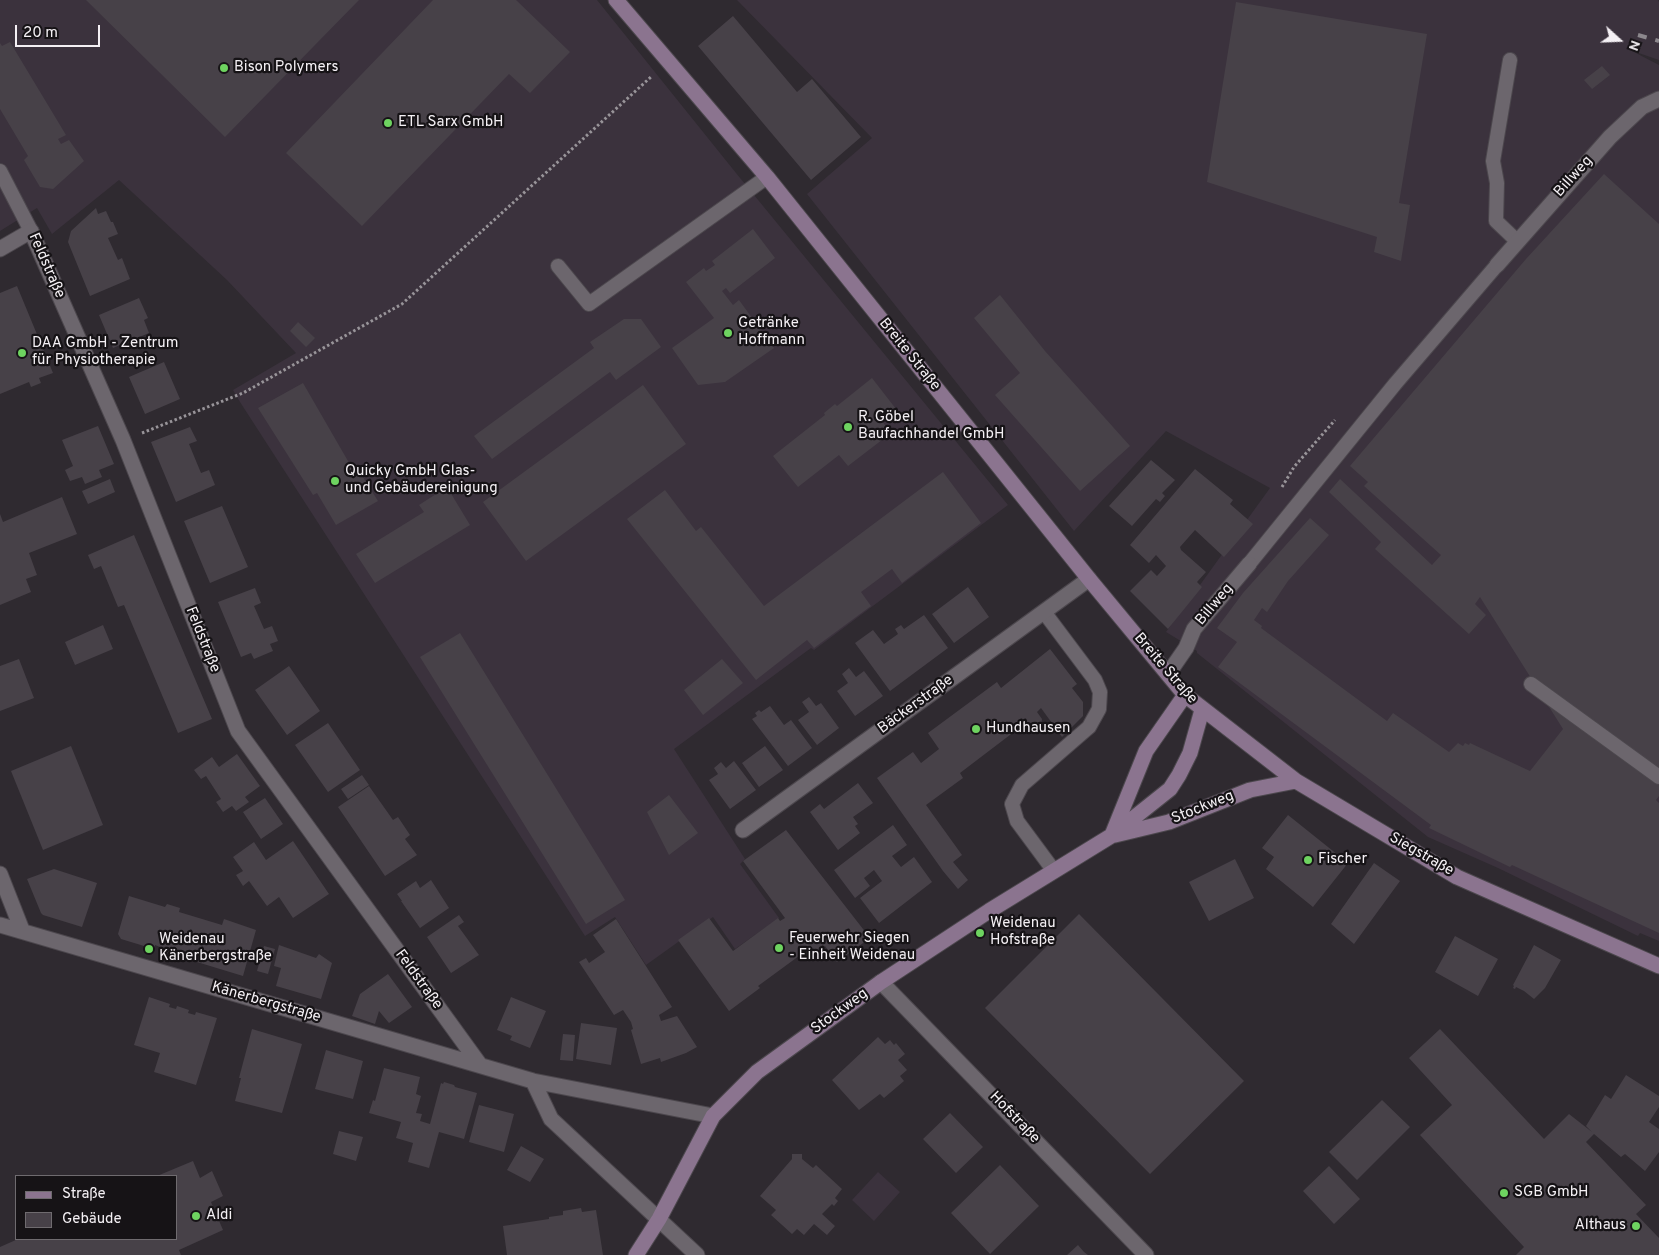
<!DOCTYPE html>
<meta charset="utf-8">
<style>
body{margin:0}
#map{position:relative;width:1659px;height:1255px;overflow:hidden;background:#2f2a30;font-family:Overpass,sans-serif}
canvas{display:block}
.legend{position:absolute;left:15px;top:1175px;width:162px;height:65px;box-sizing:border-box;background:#161316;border:1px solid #6f6b6f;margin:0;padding:6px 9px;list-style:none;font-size:15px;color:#f4f0f4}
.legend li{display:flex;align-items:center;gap:10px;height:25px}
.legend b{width:25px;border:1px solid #6f6b6f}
.north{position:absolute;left:1594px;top:15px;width:50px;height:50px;-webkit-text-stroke:4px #161316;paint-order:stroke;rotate:110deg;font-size:14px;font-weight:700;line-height:20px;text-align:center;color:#f4f0f4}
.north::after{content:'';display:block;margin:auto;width:18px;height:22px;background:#f4f0f4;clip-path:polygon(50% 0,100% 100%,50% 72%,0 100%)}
.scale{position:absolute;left:15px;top:25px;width:85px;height:22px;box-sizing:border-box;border:2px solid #f4f0f4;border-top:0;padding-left:6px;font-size:15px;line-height:18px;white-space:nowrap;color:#f4f0f4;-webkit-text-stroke:4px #161316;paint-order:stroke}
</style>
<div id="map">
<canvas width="1659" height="1255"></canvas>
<ul class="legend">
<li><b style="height:6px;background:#8b748f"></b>Straße</li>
<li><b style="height:14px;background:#474148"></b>Gebäude</li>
</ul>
<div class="north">N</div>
<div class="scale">20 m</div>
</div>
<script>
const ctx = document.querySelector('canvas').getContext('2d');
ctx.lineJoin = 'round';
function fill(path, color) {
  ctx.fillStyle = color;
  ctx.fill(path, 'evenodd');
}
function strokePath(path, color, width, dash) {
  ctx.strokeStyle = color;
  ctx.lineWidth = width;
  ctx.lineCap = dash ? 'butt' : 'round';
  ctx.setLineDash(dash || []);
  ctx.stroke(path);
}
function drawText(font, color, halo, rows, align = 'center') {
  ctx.font = font + ' Overpass,sans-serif';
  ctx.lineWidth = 4.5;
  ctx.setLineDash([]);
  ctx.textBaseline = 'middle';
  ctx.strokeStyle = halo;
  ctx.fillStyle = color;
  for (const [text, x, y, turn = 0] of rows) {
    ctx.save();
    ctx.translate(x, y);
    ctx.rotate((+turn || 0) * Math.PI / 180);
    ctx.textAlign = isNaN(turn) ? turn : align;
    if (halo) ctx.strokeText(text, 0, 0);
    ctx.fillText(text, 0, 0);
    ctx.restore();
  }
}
fill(new Path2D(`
 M0,0H597L736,173L1008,505L814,650L811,648L674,749L745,859L740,864L779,918L735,949L713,917L646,965L615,917L585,936L240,402L233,390L296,353L227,280L119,180L52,234L37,208L0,231Z
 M737,0H1658L1659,2V60L1630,50L1659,65V941L1640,933L1638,936L1498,868L1428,837L1197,653V651L1166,632L1270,488L1166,431L1074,531L807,194L872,138Z
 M878,1172L900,1192L874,1221L852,1200Z`), '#3b323d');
fill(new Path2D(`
 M86,0H359L225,137Z
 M433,0H516L570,52L530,93L509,74L362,226L286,153Z
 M1236,2L1427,34L1399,203L1410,205L1401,261L1374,252L1377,237L1207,182Z
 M733,16L797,92L812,79L861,137L811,180L698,46Z
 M10,42L66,135L58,139L61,144L69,140L84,161L53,189L40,187L24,160L28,156L0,109V43L2,46Z
 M1602,66L1610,75L1592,89L1584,80Z
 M1604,174L1659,224V796L1656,800L1659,803V933L1512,865L1510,867L1429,828L1431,825L1218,667L1237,642L1217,628L1243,593L1310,518L1329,535L1288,581L1267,612L1262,608L1254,620L1262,626L1261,628L1387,721L1393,713L1449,752L1458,743L1463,746L1465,743L1469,745L1470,743L1530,771L1563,729L1480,597L1475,604L1486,615L1469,634L1375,549L1381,542L1329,492L1340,479L1432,565L1441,555L1364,486L1368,482L1350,466L1526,259Z
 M96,208L98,214L106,211L111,222H113L118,234L108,238L118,260L122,258L130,279L90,296L68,242L71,231Z
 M753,229L775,258L730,293L726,288L722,291L733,305L739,300L774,348L725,382L698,385L672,348L714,318L686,282L704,268L706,271L715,265L712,261Z
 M17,286L53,373L39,378L41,383L31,387L29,382L0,394V293Z
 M1000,295L1045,351L1130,446L1080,491L995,395L1020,373L974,318Z
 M139,298L148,318L144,320L149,333L113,348L99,315Z
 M624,319H641L661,347L616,380L610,372L492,459L474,436L594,348L590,342Z
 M298,322L315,338L306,347L290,331Z
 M164,362L180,399L145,414L129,377Z
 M872,378L896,409L882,421L891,433L848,466L839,455L798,487L773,456L825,415L824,413L835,404L837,406Z
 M303,383L352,468L356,466L378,501L336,525L317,493L313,495L258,408Z
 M643,385L686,444L526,561L483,502Z
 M98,426L114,464L99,470L102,477L85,484L82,477L70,481L65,470L73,466L62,440Z
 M190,427L197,441L189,444L201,473L209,470L215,485L176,502L151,442Z
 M1151,460L1175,480L1162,493L1165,496L1160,502L1156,499L1132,526L1109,506Z
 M1195,469L1233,500L1230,504L1253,524L1224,557L1195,530L1180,547L1181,550L1206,572L1197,582L1202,587L1168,629L1130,591L1151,570L1157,576L1166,566L1156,555L1149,563L1130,545Z
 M943,472L981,523L902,583L892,569L861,592L871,606L814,648L807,640L756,680L627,519L665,490L696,531L701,527L764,606Z
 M110,479L115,492L88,504L82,491Z
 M447,487L470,525L375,583L356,554L424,512L419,505Z
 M62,497L77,534L29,553L37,575L26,579L31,592L0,605V514L3,522Z
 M222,506L248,567L210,583L184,521Z
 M134,535L212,719L178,733L124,605L118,607L101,566L94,569L88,555Z
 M968,587L989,617L954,643L932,614Z
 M255,588L261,603L254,606L264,629L272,626L278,641L270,644L273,651L254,659L251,653L241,657L218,602Z
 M924,615L948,648L890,691L855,643L873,630L884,644L898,634L895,629L901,625L904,629Z
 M103,625L113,649L75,665L65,642Z
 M460,633L625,900L586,924L420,657Z
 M1050,649L1077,684L1072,688L1083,702V716L1062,737L1041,708L1037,712L1042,719L1041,725L1027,722L960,773L963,778L926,805L962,855L953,862L968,880L958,889L943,871L877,778L913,752L921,763L939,749L928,733L997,682L1001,688Z
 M19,659L34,698L0,711V666Z
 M722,659L743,683L703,715L684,690Z
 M289,666L320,711L287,735L255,690Z
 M849,668L856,677L864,671L883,696L855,716L837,691L848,683L842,674Z
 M809,697L816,706L821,703L839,728L817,745L798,720L809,712L802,702Z
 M770,706L784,725L791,720L812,748L788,766L752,719L757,716L755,713L759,710L761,712Z
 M328,723L360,770L328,792L295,745Z
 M71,746L103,825L43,850L11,771Z
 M765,746L783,770L759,787L742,763Z
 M237,754L260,786L245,797L249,802L236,811L232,806L223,812L216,802L221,799L206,776L201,779L194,770L212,757L219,767Z
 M734,761L756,790L730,809L709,780L718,774L714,768L721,762L726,768Z
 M362,775L369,785L348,799L341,789Z
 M858,783L873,803L853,817L858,824L855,826L860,833L838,850L810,812L820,804L824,809Z
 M369,786L393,820L398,817L410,835L405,839L417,855L385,876L338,807Z
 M669,795L698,833L669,855L647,812Z
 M265,798L283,824L261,839L243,812Z
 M1288,815L1348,863L1313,907L1266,869L1274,857L1262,848Z
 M893,825L907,845L892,856L901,867L914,857L932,882L879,923L860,898L882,881L874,870L864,878L870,886L855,898L834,870Z
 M786,830L870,938L837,962L825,946L807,958L803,953L758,986L760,988L729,1011L678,940L709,918L733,951L778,918L780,921L785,918L743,861Z
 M293,841L329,894L293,918L279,897L267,906L249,881L243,886L236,875L243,871L233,857L254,842L266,860Z
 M1235,859L1254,898L1209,921L1189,882Z
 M1374,863L1400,881L1354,944L1331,924Z
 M54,869L97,883L82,927L43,915L41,913L27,879Z
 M431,880L449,908L420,928L401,901H402L397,894L416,881L420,888Z
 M129,896L165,907L167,904L180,908L179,912L222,925L224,919L256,930L243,976L164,952L165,949L155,945L154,949L121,939L118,934Z
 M1079,914L1244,1081L1150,1174L985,1008Z
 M459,915L464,922L458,926L479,955L451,973L427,937Z
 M616,919L672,1007L659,1015L661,1021L677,1016L697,1047L686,1053L661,1062L660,1058L641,1064L631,1030L633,1029L631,1022L623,1010L614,1015L579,962L586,958L589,963L605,952L593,935Z
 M1455,936L1498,959L1478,996L1435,972Z
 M279,945L316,958L319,954L332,963L321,999L276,986L281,968L274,966Z
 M1534,945L1561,960L1545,988L1534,999L1524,991L1516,987L1515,989L1513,988L1514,986L1513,985Z
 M264,946L275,949L268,974L257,971Z
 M388,974L412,1007L389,1023L379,1011L375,1024L352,1016L360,994Z
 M149,997L170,1004L169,1007L176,1009L177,1006L189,1010L188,1013L195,1015L196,1012L217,1018L196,1085L154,1072L160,1053L134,1045Z
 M511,997L546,1011L530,1048L510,1040L512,1036L497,1030Z
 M581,1023L617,1028L611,1065L576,1059Z
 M252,1029L302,1044L282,1113L235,1101L241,1078H239Z
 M1440,1029L1544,1139L1569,1114L1592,1132L1586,1126L1605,1095L1611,1099L1626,1075L1659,1096V1107L1649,1122L1659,1129V1152L1645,1171L1625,1154L1621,1157L1594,1134L1586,1142L1646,1205L1636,1214L1659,1238V1255H1516L1524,1247L1420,1135L1452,1105L1409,1058Z
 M563,1034L575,1035L573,1061L560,1060Z
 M878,1037L885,1044L890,1040L894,1045L896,1043L905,1054L898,1060L907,1070L900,1076L904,1081L884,1098L880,1094L859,1110L832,1080Z
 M326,1050L363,1061L353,1099L315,1089Z
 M384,1068L420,1077L416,1094L421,1096L416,1113L422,1114L420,1121L430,1124L441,1083L443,1084L444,1082L454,1085L455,1087L477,1093L464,1139L439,1132L429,1168L408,1162L413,1143L396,1138L401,1122L369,1113L373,1100L375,1101Z
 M1382,1100L1410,1127L1357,1180L1329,1152Z
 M479,1105L514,1114L504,1152L469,1142Z
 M950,1113L983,1147L956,1173L923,1139Z
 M339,1131L363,1137L356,1161L333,1154Z
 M521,1146L544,1159L530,1182L507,1170Z
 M792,1154H802V1159L813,1168L816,1165L842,1189L835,1198L838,1201L834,1206L832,1204L822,1214L835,1226L827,1235L814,1224L804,1235L797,1229L792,1234L771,1215L776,1210L760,1196L792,1159Z
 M193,1161L200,1178L212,1171L223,1196L211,1202L223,1230L179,1250L181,1255H0V1247L18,1239H176V1176H157Z
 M1000,1165L1039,1206L990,1254L951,1213Z
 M1329,1166L1360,1199L1334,1224L1303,1191Z
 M581,1208L582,1212L596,1210L603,1255H507L503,1226L549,1219V1217L563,1215V1211Z
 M1078,1245L1084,1252L1088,1255H1067Z`), '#474148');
const lane = new Path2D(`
 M1510,60L1493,161L1497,183L1496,221L1517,241
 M0,171L31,231
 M558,266L589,304L767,177
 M1249,564L1395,384L1497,265
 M1044,612L1095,680L1100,692L1099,709L1089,727L1022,785L1012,804L1017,821L1054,871
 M1531,684L1659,777`);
const street = new Path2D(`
 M0,249L31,231L123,440L238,731L480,1065
 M1497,265L1610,137L1642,107L1659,99
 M1168,674L1186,648L1194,629L1249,564
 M743,830L1089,579
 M0,874L22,930
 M0,925L533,1081L713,1116
 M881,982L1146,1255
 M533,1081L551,1119L697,1255`);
const secondary = new Path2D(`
 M616,0L767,177L1089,579L1185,695L1296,781L1457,877L1659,966
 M1112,835L1146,751L1185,695
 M1115,835L1169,822L1250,790L1296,781
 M636,1255L659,1219L713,1116L757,1072L881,982L989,911L1111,836L1170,789L1179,775L1190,753L1202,710`);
strokePath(lane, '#4c474d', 16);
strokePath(street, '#4c474d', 17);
strokePath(secondary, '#4c474d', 17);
strokePath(new Path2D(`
 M142,433L243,393L402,304L652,76
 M1282,487L1294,467L1335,420`), '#989499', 3, [2.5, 2.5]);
strokePath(lane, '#6c666d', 14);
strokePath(street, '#6c666d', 15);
strokePath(secondary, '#8b748f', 15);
strokePath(new Path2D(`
 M1638,35L1659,41`), '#8c888d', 4, [9, 9]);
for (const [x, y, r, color] of [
 [224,68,5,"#6ed360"],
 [388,123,5,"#6ed360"],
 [728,333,5,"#6ed360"],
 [22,353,5,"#6ed360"],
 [848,427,5,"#6ed360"],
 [335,481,5,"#6ed360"],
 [976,729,5,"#6ed360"],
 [1308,860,5,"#6ed360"],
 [980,933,5,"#6ed360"],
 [779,948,5,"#6ed360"],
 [149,949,5,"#6ed360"],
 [1504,1193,5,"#6ed360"],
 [196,1216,5,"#6ed360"],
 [1636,1226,5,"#6ed360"]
]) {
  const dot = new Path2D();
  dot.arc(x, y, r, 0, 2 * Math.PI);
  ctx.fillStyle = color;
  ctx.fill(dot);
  strokePath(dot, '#161316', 2);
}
drawText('15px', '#f4f0f4', '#161316', [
 ["Bison Polymers",234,68],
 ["ETL Sarx GmbH",398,123],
 ["Getränke",738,324],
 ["Hoffmann",738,341],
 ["DAA GmbH - Zentrum",32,344],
 ["für Physiotherapie",32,361],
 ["R. Göbel",858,418],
 ["Baufachhandel GmbH",858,435],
 ["Quicky GmbH Glas-",345,472],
 ["und Gebäudereinigung",345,489],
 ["Hundhausen",986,729],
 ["Fischer",1318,860],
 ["Weidenau",990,924],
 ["Hofstraße",990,941],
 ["Feuerwehr Siegen",789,939],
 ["- Einheit Weidenau",789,956],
 ["Weidenau",159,940],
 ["Känerbergstraße",159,957],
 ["SGB GmbH",1514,1193],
 ["Aldi",206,1216],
 ["Althaus",1626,1226,"right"]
], 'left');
drawText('15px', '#f4f0f4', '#161316', [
 ["Billweg",1574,177,-48],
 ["Feldstraße",46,266,66],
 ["Breite Straße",909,355,51],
 ["Billweg",1215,605,-50],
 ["Feldstraße",202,640,68],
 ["Breite Straße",1165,669,49],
 ["Bäckerstraße",916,705,-36],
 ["Stockweg",1203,808,-22],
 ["Siegstraße",1421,855,30],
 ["Feldstraße",418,980,54],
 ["Känerbergstraße",266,1003,16],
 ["Stockweg",840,1012,-36],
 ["Hofstraße",1014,1118,46]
]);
</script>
